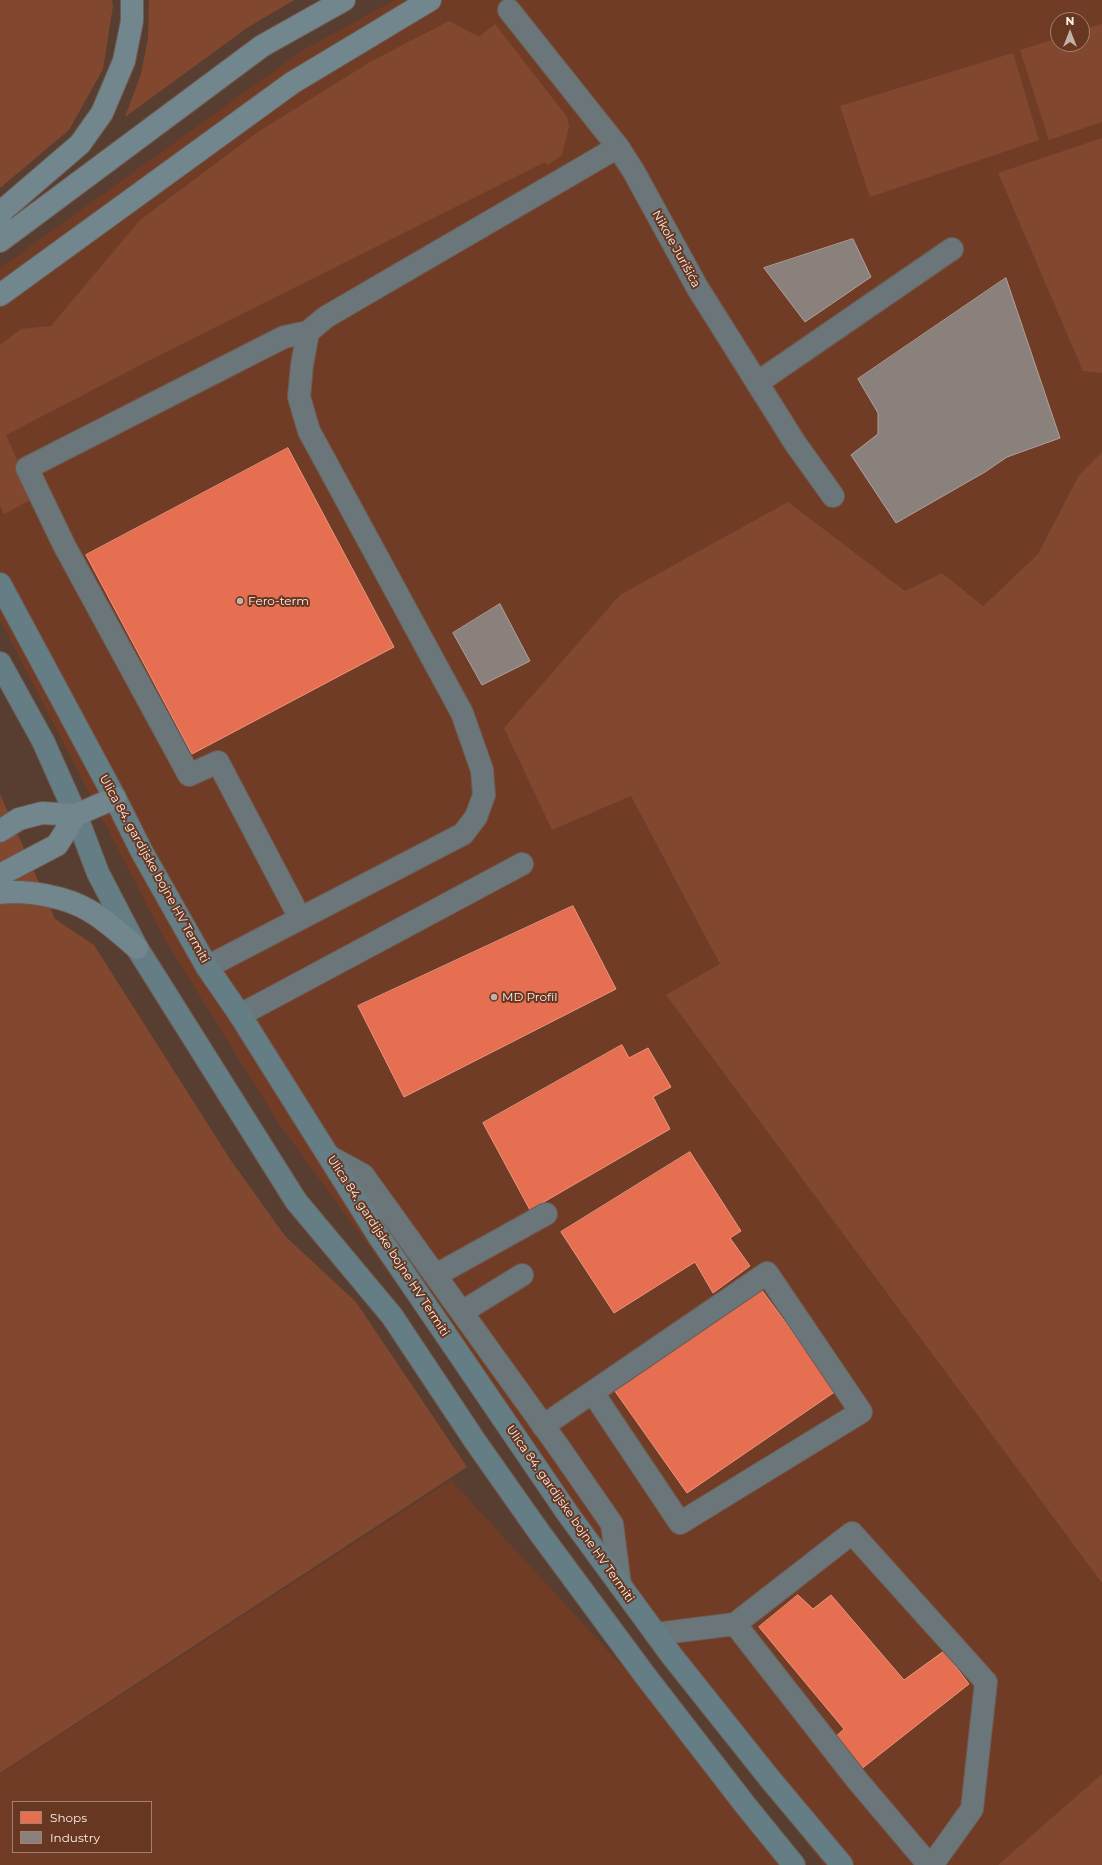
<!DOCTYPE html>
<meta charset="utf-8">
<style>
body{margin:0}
#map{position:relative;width:1102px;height:1865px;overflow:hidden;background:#583d31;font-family:Montserrat,sans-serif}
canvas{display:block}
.legend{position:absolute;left:12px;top:1801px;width:140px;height:52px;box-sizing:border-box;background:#683721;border:1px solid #a38071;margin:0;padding:5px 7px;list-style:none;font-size:12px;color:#fbeee9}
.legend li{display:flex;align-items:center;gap:8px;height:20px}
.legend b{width:20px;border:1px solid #a38071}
.north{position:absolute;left:1050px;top:12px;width:40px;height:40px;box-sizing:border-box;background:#683721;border:1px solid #a38071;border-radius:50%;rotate:0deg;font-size:11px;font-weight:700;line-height:16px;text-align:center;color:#fbeee9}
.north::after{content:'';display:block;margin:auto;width:14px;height:18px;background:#c2b0a9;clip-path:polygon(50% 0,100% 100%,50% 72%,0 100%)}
</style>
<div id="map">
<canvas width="1102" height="1865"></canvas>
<ul class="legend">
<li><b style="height:11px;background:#e76f51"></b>Shops</li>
<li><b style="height:11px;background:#8a817c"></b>Industry</li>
</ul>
<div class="north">N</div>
</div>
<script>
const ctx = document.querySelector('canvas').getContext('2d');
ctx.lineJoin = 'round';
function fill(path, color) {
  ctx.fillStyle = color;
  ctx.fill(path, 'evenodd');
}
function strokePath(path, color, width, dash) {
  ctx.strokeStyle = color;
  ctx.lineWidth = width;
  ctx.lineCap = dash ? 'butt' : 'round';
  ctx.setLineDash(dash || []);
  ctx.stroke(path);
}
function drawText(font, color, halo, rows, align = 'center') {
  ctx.font = font + ' Montserrat,sans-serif';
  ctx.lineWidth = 4;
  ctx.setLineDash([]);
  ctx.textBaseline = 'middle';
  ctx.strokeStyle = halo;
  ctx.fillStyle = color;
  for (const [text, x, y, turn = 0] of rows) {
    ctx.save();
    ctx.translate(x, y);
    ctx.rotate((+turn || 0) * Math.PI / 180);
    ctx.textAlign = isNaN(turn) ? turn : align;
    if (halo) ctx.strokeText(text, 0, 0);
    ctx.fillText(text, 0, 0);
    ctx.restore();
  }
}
fill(new Path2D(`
 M395,0H1102V138L998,174L1083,370L1102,373V452L1079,475L1038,554L982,606L942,573L905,591L788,502L552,830L631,796L721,964L666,995L1102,1583V1774L998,1865H823L279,1124L164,938L0,620V268L303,50ZM1058,20H1082V44H1058Z
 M451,1480L805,1865H0V1774ZM13,1802H151V1852H13Z`), '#713c25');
fill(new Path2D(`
 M0,0H112L113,6L103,69L69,130L0,188Z
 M149,0H294L247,28L125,117L141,74L148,38Z
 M449,21L479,37L495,24L567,117L569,127L562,155L548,165L545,162L154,358L6,435L34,498L4,514L0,505V345L21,329L51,326L140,220L258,132L370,62Z
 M1102,24V122L1049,140L1020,50L1058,38V44H1082V30Z
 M1013,53L1039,140L870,197L840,106Z
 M1102,138V373L1083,371L998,173Z
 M1102,452V1583L666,995L720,964L631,796L552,830L504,728L620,595L788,502L905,591L942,573L983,606L1038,554L1079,475Z
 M0,794L55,919L94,945L230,1159L285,1236L356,1302L467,1467L0,1773Z
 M1102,1774V1865H998Z`), '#82482f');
const shops = new Path2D(`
 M288,448L394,647L192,754L86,555Z
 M573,906L616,989L404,1097L358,1006Z
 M622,1045L629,1058L648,1048L671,1087L653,1097L670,1129L530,1210L483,1123Z
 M690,1152L741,1231L730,1238L750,1266L713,1293L695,1262L614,1313L561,1232Z
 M758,1285L836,1391L687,1493L612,1387Z
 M798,1595L813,1609L831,1595L904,1680L944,1651L969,1684L860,1770L831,1741L844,1729L759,1627Z`);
fill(shops, '#e76f51');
strokePath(shops, '#ed957f', 1);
const industry = new Path2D(`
 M853,239L871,277L805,322L764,268Z
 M1006,278L1060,438L1007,457L985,472L896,523L851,455L878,434V413L858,379Z
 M500,604L530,661L482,685L453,633Z`);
fill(industry, '#8a817c');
strokePath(industry, '#aca29d', 1);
const minor = new Path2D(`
 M509,10L618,147L634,172L697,287L795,443L833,496
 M757,383L952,249
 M300,918L218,762L189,775L64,545L27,468L284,337L308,332
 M207,967L463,834L476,817L484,795L482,770L462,713L309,431L299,397L302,365L308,332L326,317L618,147
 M240,1015L522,864
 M330,1157L363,1175L558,1446L612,1524L620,1585
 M436,1275L546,1214
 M462,1312L522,1275
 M543,1426L767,1273L861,1412L680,1523L593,1393
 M735,1624L852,1533L986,1682L972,1809L932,1865
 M656,1634L735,1624L857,1780L929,1865`);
const major = new Path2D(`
 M0,584L115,798L142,852L207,967L240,1015L378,1235L568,1514L672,1656L770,1779L842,1865
 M0,663L43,741L76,815L98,873L137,948L296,1201L392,1316L475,1441L539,1532L644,1674L746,1806L794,1865`);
const highway = new Path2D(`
 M0,216L1,212L80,144L102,113L124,61L132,21V0
 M0,241L262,46L344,0
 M0,295L292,83L430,0
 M0,831L19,819L42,813L76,815L115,798
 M0,875L57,845L76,815
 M0,893C26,889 67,897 90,911C107,921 122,935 137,948`);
strokePath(minor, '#6f5b52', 24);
strokePath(major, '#6f5b52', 24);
strokePath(highway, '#6f5b52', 24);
strokePath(minor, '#6a767a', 22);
strokePath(major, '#657d84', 22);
strokePath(highway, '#71868d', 22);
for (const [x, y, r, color] of [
 [240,601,4,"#c2b0a9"],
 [494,997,4,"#c2b0a9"]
]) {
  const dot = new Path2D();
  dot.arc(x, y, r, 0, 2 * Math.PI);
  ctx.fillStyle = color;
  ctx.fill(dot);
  strokePath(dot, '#683721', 1.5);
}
drawText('12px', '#fbeee9', '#683721', [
 ["Nikole Jurišića",676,249,61],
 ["Ulica 84. gardijske bojne HV Termiti",154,869,61],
 ["Ulica 84. gardijske bojne HV Termiti",388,1246,57],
 ["Ulica 84. gardijske bojne HV Termiti",570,1514,55]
]);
drawText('12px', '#fbeee9', '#683721', [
 ["Fero-term",248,601],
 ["MD Profil",502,997]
], 'left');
</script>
